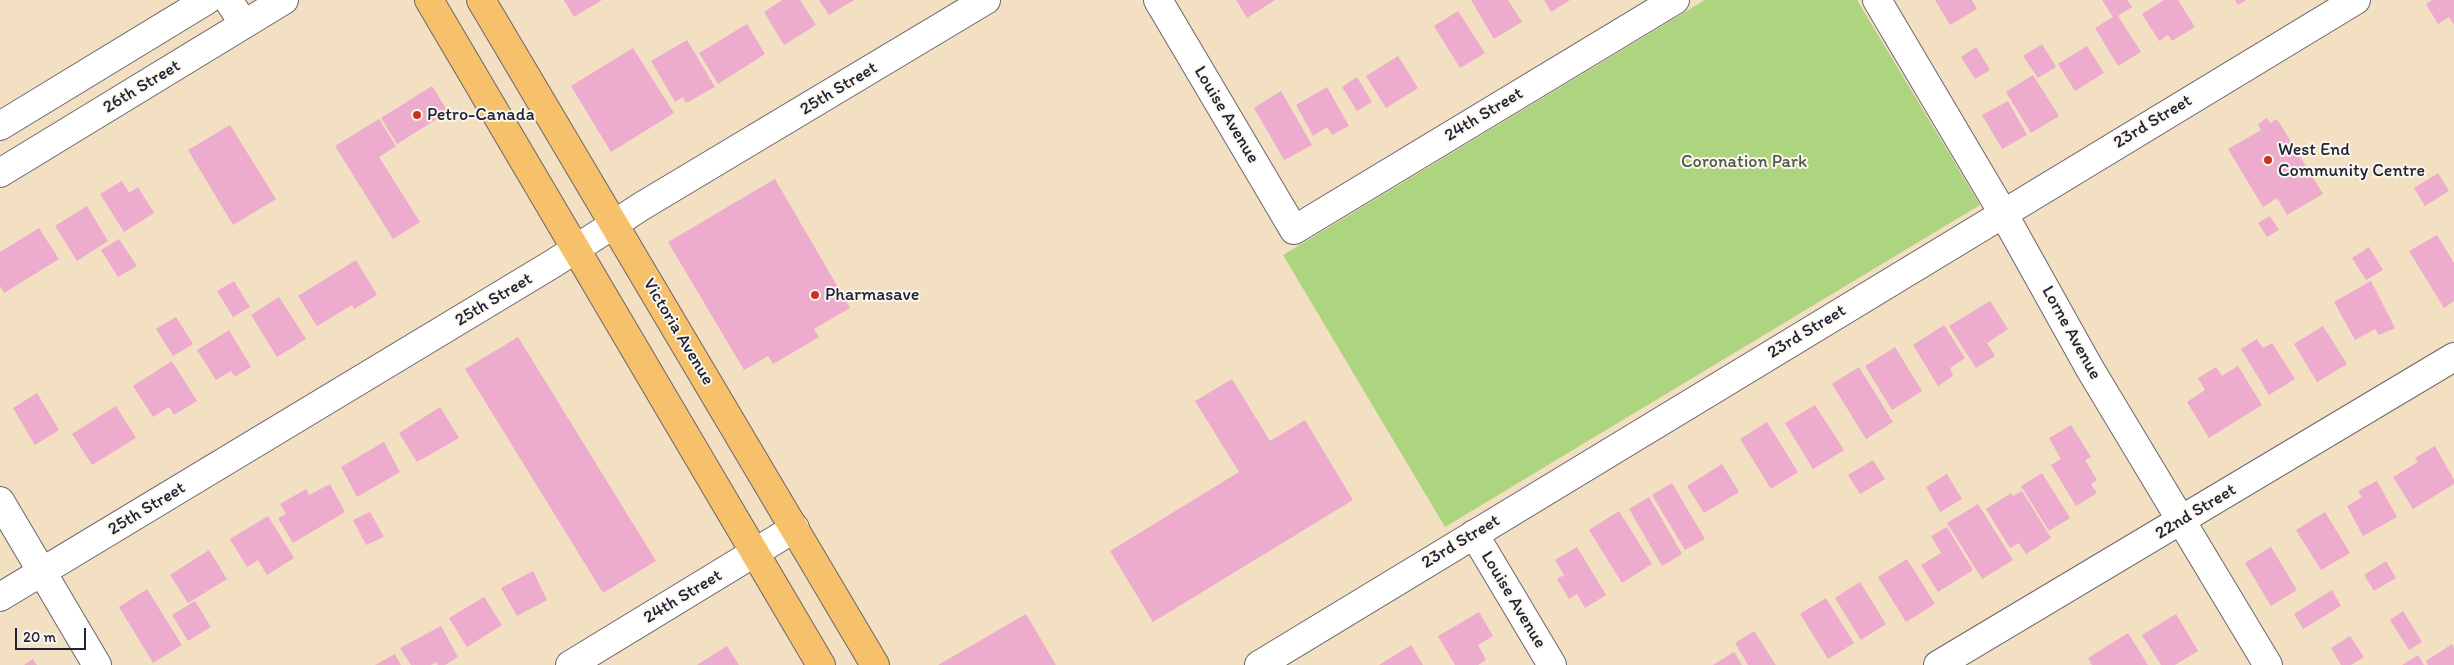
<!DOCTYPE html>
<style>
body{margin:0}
#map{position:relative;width:2454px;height:665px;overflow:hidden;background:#f3dfc2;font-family:Itim,sans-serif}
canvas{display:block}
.scale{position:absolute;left:15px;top:628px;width:71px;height:22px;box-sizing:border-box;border:2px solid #22223b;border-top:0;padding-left:6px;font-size:15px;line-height:18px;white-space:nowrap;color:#22223b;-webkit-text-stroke:4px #fbf7ec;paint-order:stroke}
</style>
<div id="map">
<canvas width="2454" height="665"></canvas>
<div class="scale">20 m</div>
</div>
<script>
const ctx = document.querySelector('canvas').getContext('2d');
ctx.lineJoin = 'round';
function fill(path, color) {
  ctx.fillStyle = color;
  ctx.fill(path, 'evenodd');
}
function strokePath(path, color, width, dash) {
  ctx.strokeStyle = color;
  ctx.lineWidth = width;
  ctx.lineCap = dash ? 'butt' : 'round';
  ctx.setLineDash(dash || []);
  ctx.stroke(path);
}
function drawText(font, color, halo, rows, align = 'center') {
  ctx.font = font + ' Itim,sans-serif';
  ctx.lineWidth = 4;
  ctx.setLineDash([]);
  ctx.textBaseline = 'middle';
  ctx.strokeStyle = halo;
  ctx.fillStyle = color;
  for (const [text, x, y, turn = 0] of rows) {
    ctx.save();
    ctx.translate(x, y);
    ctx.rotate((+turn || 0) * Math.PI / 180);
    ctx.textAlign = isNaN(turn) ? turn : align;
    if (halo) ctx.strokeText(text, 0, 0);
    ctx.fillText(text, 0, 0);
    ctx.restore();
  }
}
fill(new Path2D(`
 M1705,0H1857L1980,205L1445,527L1283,255Z`), '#add57f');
fill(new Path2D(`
 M564,0H602L574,17Z
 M782,0H800L816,25L784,45L764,12Z
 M819,0H854L829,15Z
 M1236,0H1275L1247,18Z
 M1471,0H1508L1522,22L1494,39Z
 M1544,0H1570L1551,12Z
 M1935,0H1972L1977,9L1950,25Z
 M2102,0H2127L2132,7L2118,16L2141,52L2118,66L2095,28L2113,17Z
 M2164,0H2178L2195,27L2172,41L2168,35L2159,41L2142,14Z
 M2235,0H2246L2238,5Z
 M2432,0H2454V25L2449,17L2438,24L2426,4Z
 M1458,11L1485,53L1460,68L1434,26Z
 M747,24L765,54L718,84L699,53Z
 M687,40L715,87L686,103L683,97L675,102L651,61Z
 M2042,44L2056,67L2038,78L2023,56Z
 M2087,46L2104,73L2075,91L2058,64Z
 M1976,47L1990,70L1975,79L1961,57Z
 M633,48L674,113L611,152L571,86Z
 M1398,56L1418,88L1386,108L1366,76Z
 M2033,75L2059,116L2031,133L2006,92Z
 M1357,77L1372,102L1357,111L1342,87Z
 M432,86L448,112L397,144L381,118Z
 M1327,87L1349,126L1332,135L1327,127L1313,136L1296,105Z
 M1281,91L1312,145L1284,160L1254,108Z
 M2008,101L2027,135L2002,149L1982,115Z
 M2267,118L2270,123L2277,119L2323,194L2287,215L2277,198L2263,207L2228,149L2261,130L2258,124Z
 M379,119L396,146L379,157L420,222L393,239L335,146Z
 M230,125L276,199L233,225L188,150Z
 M2438,173L2449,191L2425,206L2414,188Z
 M775,179L850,308L814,329L819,337L773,364L768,356L744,370L668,242Z
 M122,181L129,193L138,187L154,213L124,232L100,194Z
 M87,206L108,241L77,261L55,226Z
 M2270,216L2279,230L2267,237L2258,223Z
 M39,228L59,259L4,293L0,286V252Z
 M2437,235L2454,263V301L2444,308L2409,251Z
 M119,239L137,266L118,277L101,250Z
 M2369,247L2383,270L2366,280L2352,258Z
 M356,260L377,295L354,309L352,305L317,326L298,296Z
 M234,281L250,307L233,317L217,291Z
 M2371,281L2395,328L2379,335L2375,329L2355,340L2334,302Z
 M279,297L306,339L277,357L251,315Z
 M1990,301L2008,329L1987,343L1995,356L1976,368L1949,326Z
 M176,317L193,344L173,356L156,329Z
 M1944,325L1965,358L1950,368L1953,376L1938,386L1913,345Z
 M2323,326L2347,364L2317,382L2294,344Z
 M229,330L251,367L235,377L231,371L216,380L197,350Z
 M518,337L656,561L603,593L465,369Z
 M2257,339L2263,348L2272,343L2295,379L2269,395L2241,349Z
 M1895,347L1922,391L1892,410L1865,366Z
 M172,361L197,401L174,415L169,407L153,417L133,386Z
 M2238,366L2262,405L2209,438L2187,402L2205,390L2198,378L2216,367L2222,376Z
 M1859,367L1893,422L1866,439L1832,384Z
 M1232,379L1270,441L1305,420L1353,500L1153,622L1110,551L1239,472L1195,401Z
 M37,393L59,430L35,445L13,408Z
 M1815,405L1844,450L1813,469L1785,423Z
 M116,406L136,438L92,465L72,434Z
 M440,407L459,438L417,462L399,433Z
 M1767,422L1798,472L1771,489L1740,439Z
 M2071,425L2091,457L2085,460L2097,480L2091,484L2097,493L2076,506L2051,465L2061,459L2049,438Z
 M384,442L400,472L357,497L341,467Z
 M2435,446L2454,480V484L2413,509L2393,477L2418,462L2415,458Z
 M1873,460L1885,479L1860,494L1848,475Z
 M1722,464L1739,492L1704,513L1687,486Z
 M2042,473L2070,518L2049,531L2021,486Z
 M1947,474L1962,499L1940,512L1926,487Z
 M2377,481L2397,517L2363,536L2347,506L2362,497L2358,491Z
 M1672,483L1705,539L1685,550L1652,495Z
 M330,484L345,512L293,543L278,518L286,514L280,504L306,489L309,495Z
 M2022,491L2051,538L2026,554L2019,543L2010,548L1986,509L2011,493L2013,496Z
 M1649,497L1682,554L1662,566L1629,509Z
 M1978,504L2013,560L1982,579L1947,523Z
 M1619,511L1652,564L1622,583L1589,530Z
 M370,512L384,537L366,545L353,520Z
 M2325,512L2350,553L2321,570L2296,530Z
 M268,516L294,558L267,575L258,560L247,567L230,539Z
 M1947,527L1973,570L1938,592L1921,565L1941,553L1931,536Z
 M1577,547L1606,595L1585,608L1577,594L1569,599L1557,579L1564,575L1555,560Z
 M2271,547L2297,590L2271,606L2245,563Z
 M209,550L227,579L188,603L170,575Z
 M1907,559L1935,604L1906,622L1878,577Z
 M2386,561L2396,578L2374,591L2364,575Z
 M533,571L547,600L517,616L501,588Z
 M1860,582L1886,624L1861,640L1835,598Z
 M147,589L182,645L153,663L119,607Z
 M2332,590L2341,606L2303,629L2294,614Z
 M484,597L502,625L467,647L449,618Z
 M1826,598L1854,643L1828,659L1800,614Z
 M195,601L211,627L188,641L172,615Z
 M2403,611L2422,642L2409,650L2390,620Z
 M1479,612L1493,636L1478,645L1486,660L1478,665H1455L1438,636Z
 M1026,614L1056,665H938Z
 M2176,614L2198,651L2175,665H2161L2142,635Z
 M441,626L458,657L445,665H438L436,662L431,665H411L400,648Z
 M1754,631L1776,665H1748L1735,643Z
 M2128,633L2148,665H2092L2088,658Z
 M2350,636L2364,657L2351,665H2341L2331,648Z
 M2452,644L2454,648V665H2428L2426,661Z
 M1411,645L1423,665H1379Z
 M727,646L739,665H697Z
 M1734,652L1742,665H1713Z
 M395,654L401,665H375Z
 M2418,655L2424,665H2402Z
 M33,659L37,665H24Z`), '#edaccd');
const minor = new Path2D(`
 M228,0L244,24
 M1158,0L1294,230L1675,0
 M1877,0L2003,213L2090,369L2268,665
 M0,126L207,0
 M0,173L284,0
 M0,501L97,665
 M1474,534L1552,665
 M0,597L554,263L642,206L986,0
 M570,665L795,528
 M1259,665L2356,0
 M1938,665L2454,357`);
const major = new Path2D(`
 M429,0L821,665
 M481,0L875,665`);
strokePath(minor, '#6b646a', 30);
strokePath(major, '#6b646a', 30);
strokePath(minor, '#fff', 28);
strokePath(major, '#f7c06b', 28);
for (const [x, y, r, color] of [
 [417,115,5,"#c8321e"],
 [2268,160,5,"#c8321e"],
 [815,295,5,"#c8321e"]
]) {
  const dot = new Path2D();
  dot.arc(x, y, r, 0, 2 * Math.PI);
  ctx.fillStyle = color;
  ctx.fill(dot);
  strokePath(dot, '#fbf7ec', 2);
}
drawText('18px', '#22223b', '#fbf7ec', [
 ["26th Street",142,87,-31],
 ["25th Street",839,89,-31],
 ["Louise Avenue",1226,115,59],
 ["24th Street",1484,115,-31],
 ["23rd Street",2153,122,-31],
 ["25th Street",494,300,-31],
 ["Victoria Avenue",678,332,59],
 ["23rd Street",1807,332,-31],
 ["Lorne Avenue",2071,333,61],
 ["25th Street",147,509,-31],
 ["22nd Street",2196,512,-31],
 ["23rd Street",1461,542,-31],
 ["24th Street",683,597,-31],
 ["Louise Avenue",1513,600,59]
]);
drawText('18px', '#22223b', '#fbf7ec', [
 ["Petro-Canada",427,115],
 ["West End",2278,150],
 ["Community Centre",2278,171],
 ["Pharmasave",825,295]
], 'left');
drawText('18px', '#4c584f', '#fbf7ec', [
 ["Coronation Park",1744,162]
]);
</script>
